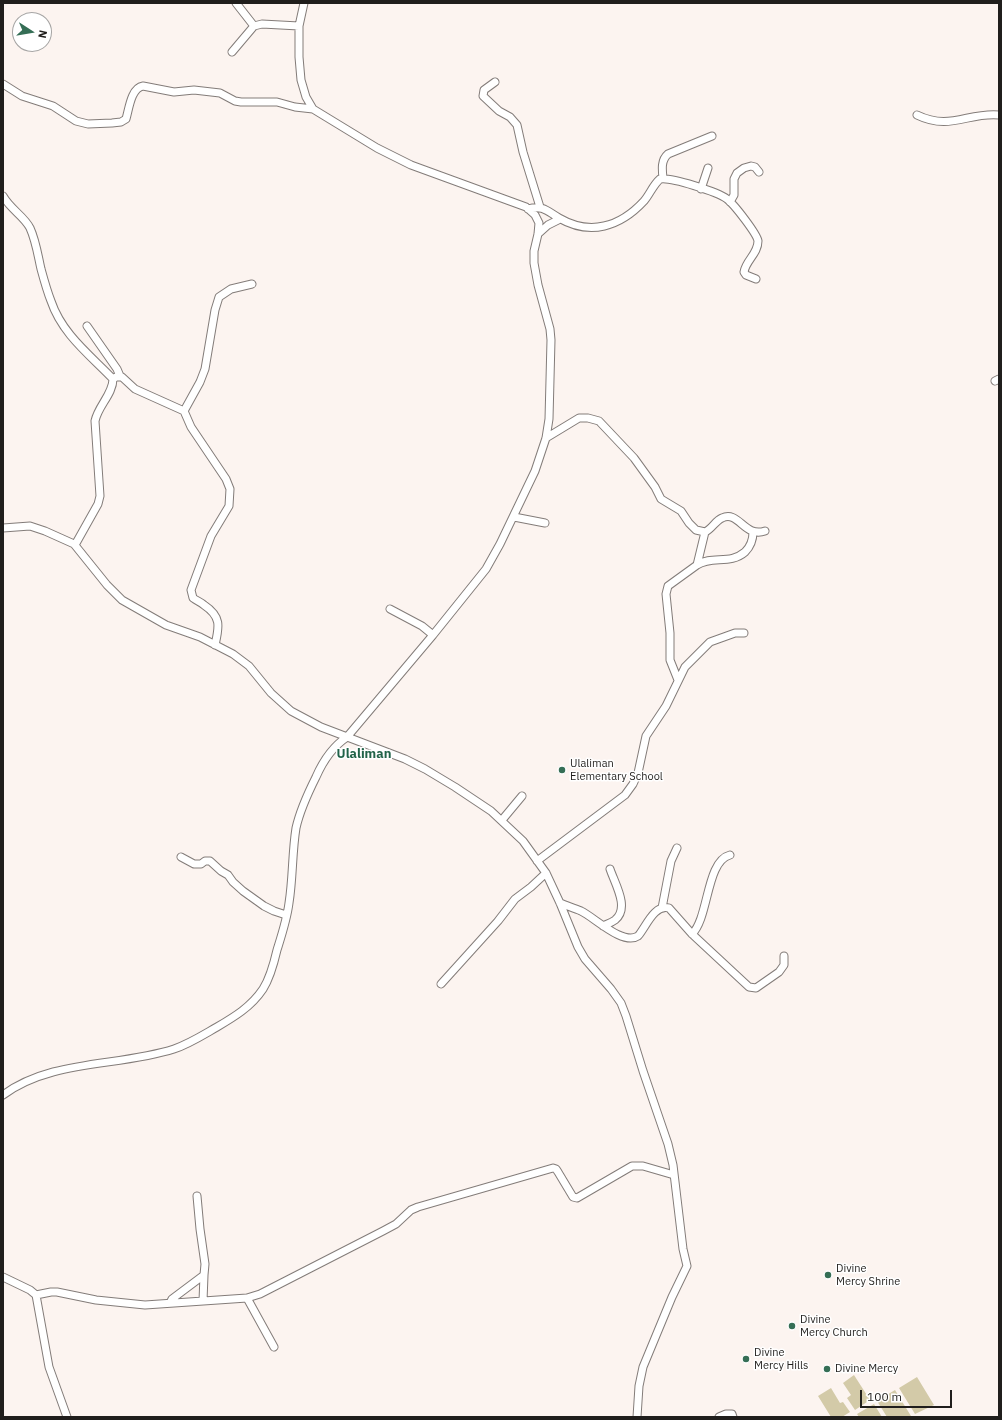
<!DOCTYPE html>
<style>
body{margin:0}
#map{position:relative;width:1002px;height:1420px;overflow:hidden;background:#fcf4f0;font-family:"IBM Plex Sans",sans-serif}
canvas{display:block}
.frame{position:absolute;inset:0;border:4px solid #201e1c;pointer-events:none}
.north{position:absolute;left:12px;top:12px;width:40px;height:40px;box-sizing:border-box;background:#fff;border:1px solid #a6a5a4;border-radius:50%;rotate:102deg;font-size:11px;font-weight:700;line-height:16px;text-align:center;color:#201e1c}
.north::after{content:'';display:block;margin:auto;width:14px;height:18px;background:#356e55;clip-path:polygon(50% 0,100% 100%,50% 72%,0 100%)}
.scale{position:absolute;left:860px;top:1390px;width:92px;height:18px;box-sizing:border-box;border:2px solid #201e1c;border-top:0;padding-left:5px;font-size:12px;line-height:14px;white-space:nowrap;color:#201e1c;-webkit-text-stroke:3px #fff;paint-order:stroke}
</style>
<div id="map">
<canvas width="1002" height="1420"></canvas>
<div class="frame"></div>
<div class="north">N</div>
<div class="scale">100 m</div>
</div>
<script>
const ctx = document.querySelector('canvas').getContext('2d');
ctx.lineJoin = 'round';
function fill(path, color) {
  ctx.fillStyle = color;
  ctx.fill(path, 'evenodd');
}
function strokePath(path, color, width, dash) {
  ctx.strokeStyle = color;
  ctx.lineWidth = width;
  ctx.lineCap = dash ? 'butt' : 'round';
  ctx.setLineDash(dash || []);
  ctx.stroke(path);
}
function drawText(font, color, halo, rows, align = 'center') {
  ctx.font = font + ' "IBM Plex Sans",sans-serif';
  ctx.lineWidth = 3;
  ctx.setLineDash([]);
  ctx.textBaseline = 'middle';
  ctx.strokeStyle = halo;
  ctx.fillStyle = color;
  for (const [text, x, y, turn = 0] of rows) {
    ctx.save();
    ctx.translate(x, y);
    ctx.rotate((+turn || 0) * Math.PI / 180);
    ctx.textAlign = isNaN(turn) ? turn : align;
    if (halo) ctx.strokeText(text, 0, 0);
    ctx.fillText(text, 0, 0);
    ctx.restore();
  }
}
fill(new Path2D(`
 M854,1375L870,1400L855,1410L847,1398L851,1395L843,1383Z
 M917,1377L934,1405L915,1414L899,1388Z
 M831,1388L840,1403L843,1402L850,1412L842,1417H831L818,1396Z
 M895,1390L911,1416L909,1417H887L877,1401Z
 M874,1404L882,1417H859L857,1414Z`), '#d3caa8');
const minor = new Path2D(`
 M236,3L254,26
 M232,52L254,26L262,24L299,26
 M495,82L484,90L483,96L499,111L510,117L517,125L523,152L540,207
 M3,84L22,96L53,106L76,121L88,124L112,123L121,122L126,119C129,109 131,88 143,86L174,92L194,90L220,93L235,101L241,102H277L295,107L313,109
 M917,115C950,131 968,112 999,115
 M663,178C662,169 661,160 668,154L712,136
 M701,189L708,168
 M3,196C10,209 24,216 30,228C36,241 38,256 41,269C44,280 47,291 51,301C62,334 90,355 113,379C113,394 98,406 95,421L100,496L98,504L75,545
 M730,202L734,195V179L737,173L744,168L751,166L755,167L759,172
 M528,209C543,205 547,211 559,218C590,236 620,227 644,201C650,194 653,185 660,179C671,177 718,192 727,199C734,204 757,234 758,241C758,254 746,260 744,272L746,275L756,279
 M538,234L548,225L560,219
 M87,326L117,369L120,376
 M113,379L116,377H122L135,389L184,411L191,427L226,479L230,489L229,506L211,536L191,590L193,598C197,601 201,602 204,605C222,617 219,627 215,645
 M995,381L999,379
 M184,411L200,382L205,369L215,310L219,297L231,289L252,284
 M546,438L579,418H588L599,421L634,458L655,487L661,499L681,511L689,523L696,530L705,532C712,529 715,521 722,518C739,510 744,538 765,531
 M514,517L545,523
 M3,528L30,526L45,531L74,544L107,585L122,600L166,625L200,637L233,654L249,666L271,693L291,711L321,727L405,759L425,769L455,787L491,811L523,841L546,873L560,903L578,947L585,959L611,989L621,1003L626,1016L643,1071L668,1144L673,1165L683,1249L687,1266L672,1297L643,1367L639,1386L637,1417
 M697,565C712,555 730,565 745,552C751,546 753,540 753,532
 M390,609L422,626L433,635
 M678,680L670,660V633L666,594L668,586L697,565L705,532
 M502,820L522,796
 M181,857L194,864H201L205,861H210L221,871L228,875L233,882L243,891L264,906L274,911L286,915
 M537,861L625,795L633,784L638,773L646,736L666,706L685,667L710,642L735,633H744
 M560,903C567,906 574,908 581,911C594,917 623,946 638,936C646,927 654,904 669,908L692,934L749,987L756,988L779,972L784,965V956
 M662,908L671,861L677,848
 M603,926C607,924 611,923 615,920C630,908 615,884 610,869
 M692,934C709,918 706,861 730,855
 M441,984L498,921L515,899L531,887L546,873
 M3,1095C52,1059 118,1067 174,1049C189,1044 203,1035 217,1027C234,1017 251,1007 263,989C270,978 274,963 277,950C282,934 287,919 289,903C293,878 292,853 296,828C300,810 308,793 316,777C323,761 332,747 347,737L433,635L486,569L500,544L535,471L546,438L549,419L551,340L550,329L538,285L534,263V251L538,234L539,223L535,215L526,207L411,165L377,148L313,109L306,97L301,80L299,57V26L304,3
 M3,1277L30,1290L36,1295L49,1367L67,1417
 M36,1295L51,1292H57L96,1300L145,1305L247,1298L274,1347
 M247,1298L260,1294L383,1231L396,1224L411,1210L418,1207L553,1168L556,1169L558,1172L573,1197L577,1198L632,1166H643L674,1175
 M203,1301L204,1275
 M170,1303L172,1299L204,1275L205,1264L200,1229L197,1196
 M719,1417L726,1414H732L733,1417`);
strokePath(minor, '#837c79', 9);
strokePath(minor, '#fff', 7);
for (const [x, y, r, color] of [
 [562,770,4,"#356e55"],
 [828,1275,4,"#356e55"],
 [792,1326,4,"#356e55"],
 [746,1359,4,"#356e55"],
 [827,1369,4,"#356e55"]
]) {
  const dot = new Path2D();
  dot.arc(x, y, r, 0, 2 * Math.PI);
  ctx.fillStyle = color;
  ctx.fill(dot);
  strokePath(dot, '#fff', 1.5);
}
drawText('11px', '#201e1c', '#fff', [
 ["Ulaliman",570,764],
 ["Elementary School",570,777],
 ["Divine",836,1269],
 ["Mercy Shrine",836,1282],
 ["Divine",800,1320],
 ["Mercy Church",800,1333],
 ["Divine",754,1353],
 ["Mercy Hills",754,1366],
 ["Divine Mercy",835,1369]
], 'left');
drawText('bold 13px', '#216349', '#fff', [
 ["Ulaliman",364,754]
]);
</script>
